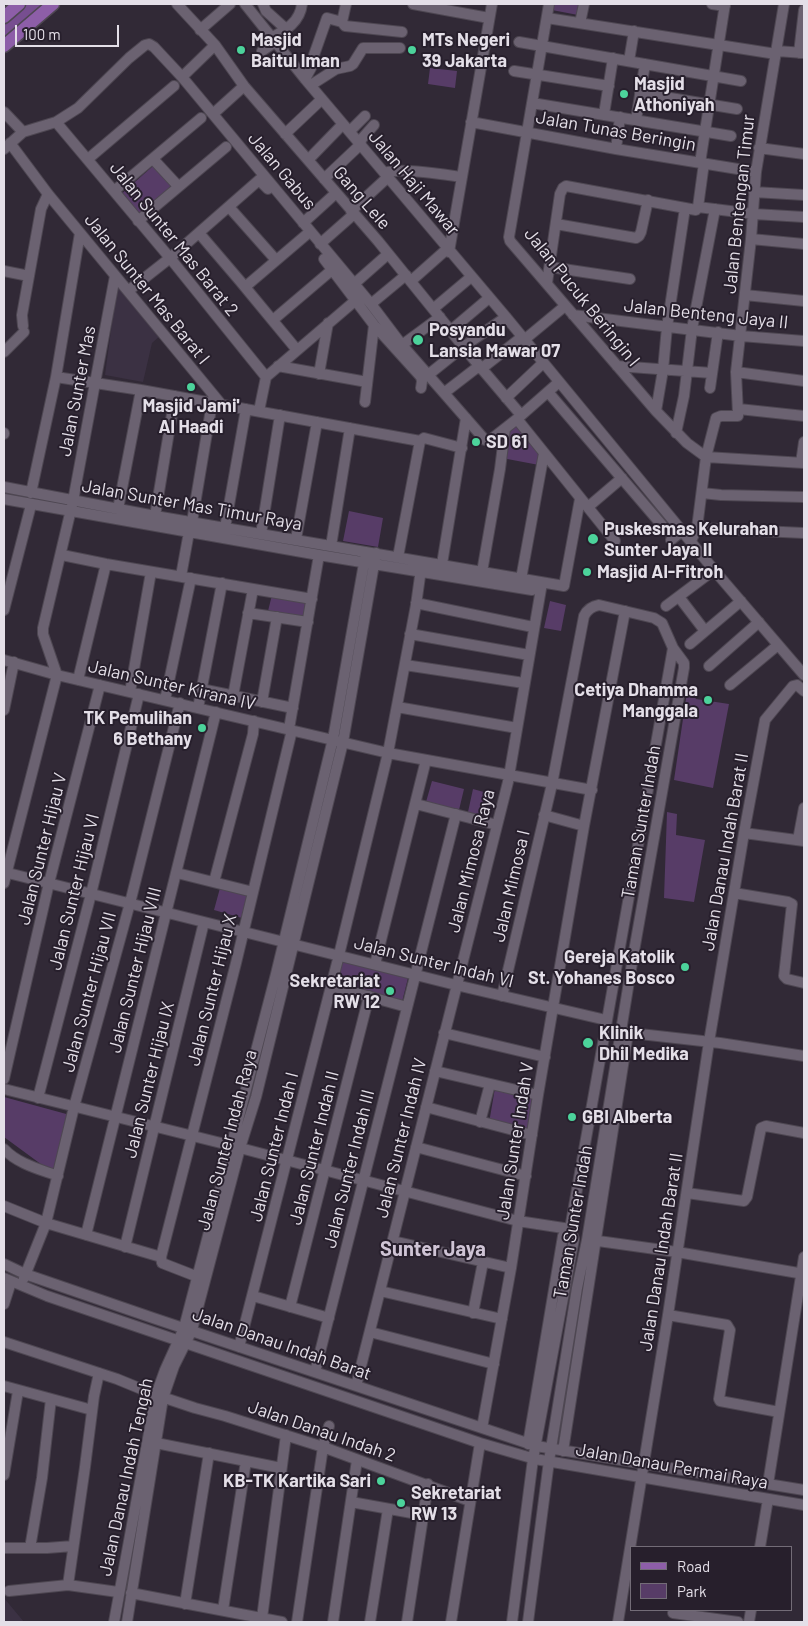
<!DOCTYPE html>
<style>
body{margin:0}
#map{position:relative;width:808px;height:1626px;overflow:hidden;background:#312936;font-family:Barlow,sans-serif}
canvas{display:block}
.frame{position:absolute;inset:0;border:5px solid #e4dfe8;pointer-events:none}
.legend{position:absolute;left:630px;top:1546px;width:162px;height:65px;box-sizing:border-box;background:#271f2c;border:1px solid #736c77;margin:0;padding:6px 9px;list-style:none;font-size:15px;color:#e4dfe8}
.legend li{display:flex;align-items:center;gap:10px;height:25px}
.legend b{width:25px;border:1px solid #736c77}
.scale{position:absolute;left:15px;top:25px;width:104px;height:22px;box-sizing:border-box;border:2px solid #e4dfe8;border-top:0;padding-left:6px;font-size:15px;line-height:18px;white-space:nowrap;color:#e4dfe8;-webkit-text-stroke:4px #271f2c;paint-order:stroke}
</style>
<div id="map">
<canvas width="808" height="1626"></canvas>
<div class="frame"></div>
<ul class="legend">
<li><b style="height:6px;background:#8d5ea8"></b>Road</li>
<li><b style="height:14px;background:#573c67"></b>Park</li>
</ul>
<div class="scale">100 m</div>
</div>
<script>
const ctx = document.querySelector('canvas').getContext('2d');
ctx.lineJoin = 'round';
function fill(path, color) {
  ctx.fillStyle = color;
  ctx.fill(path, 'evenodd');
}
function strokePath(path, color, width, dash) {
  ctx.strokeStyle = color;
  ctx.lineWidth = width;
  ctx.lineCap = dash ? 'butt' : 'round';
  ctx.setLineDash(dash || []);
  ctx.stroke(path);
}
function drawText(font, color, halo, rows, align = 'center') {
  ctx.font = font + ' Barlow,sans-serif';
  ctx.lineWidth = 4;
  ctx.setLineDash([]);
  ctx.textBaseline = 'middle';
  ctx.strokeStyle = halo;
  ctx.fillStyle = color;
  for (const [text, x, y, turn = 0] of rows) {
    ctx.save();
    ctx.translate(x, y);
    ctx.rotate((+turn || 0) * Math.PI / 180);
    ctx.textAlign = isNaN(turn) ? turn : align;
    if (halo) ctx.strokeText(text, 0, 0);
    ctx.fillText(text, 0, 0);
    ctx.restore();
  }
}
fill(new Path2D(`
 M117,286L161,335L152,343L143,382L105,375Z
 M4,1598L24,1622H4Z`), '#3b3143');
fill(new Path2D(`
 M553,4H580L578,15L552,10Z
 M430,68L457,71L455,88L428,84Z
 M153,166L172,187L138,217L119,196Z
 M516,422L542,454L539,465L502,458L507,430Z
 M349,511L383,518L378,547L343,541Z
 M272,595L310,603L307,619L268,611Z
 M550,601L566,605L561,631L544,628Z
 M688,685L696,699L729,704L713,788L674,780Z
 M432,781L464,789L459,810L426,802Z
 M473,789L491,794L485,817L468,812Z
 M667,812L677,814L676,835L705,840L694,902L664,898Z
 M220,888L248,895L242,918L214,910Z
 M342,960L409,974L402,1002L336,985Z
 M495,1088L534,1097L528,1133L489,1123Z
 M4,1097L70,1115L53,1173L4,1137Z`), '#573c67');
fill(new Path2D(`
 M27,4H44L4,39V23Z`), '#774e90');
const minor = new Path2D(`
 M177,4L215,45L244,86L378,241L471,356L521,415
 M245,4L305,79L506,317L714,570L804,675
 M263,4L266,11L286,29
 M413,4L489,18
 M549,4L509,237L510,241L656,411L687,443L706,457L804,463
 M712,4L725,6
 M547,18L776,54
 M342,22L345,26L402,32
 M580,23L584,4
 M200,30L230,4
 M271,38C286,30 300,22 302,4
 M519,42L741,81
 M262,51L275,42
 M777,51L804,53
 M799,53L804,10
 M629,61L634,31
 M514,71L609,86
 M182,77L215,45
 M305,79L311,68L314,55L327,18L342,22L346,4
 M311,85L336,69L350,66L353,64L363,48H400
 M640,93L737,109
 M532,103L731,136
 M4,112L23,132
 M213,114L244,86
 M604,114L613,58
 M636,120L645,64
 M56,122L170,258L266,377
 M471,122L616,149L756,172
 M350,131L365,116
 M285,134L322,99
 M359,142L374,125
 M10,143L48,194L221,404
 M759,148L804,154
 M4,149L23,132L56,122L78,108L129,58L145,45L149,44L154,47L182,77L371,304L402,345L485,440L489,441L517,419L559,382
 M616,149L620,117
 M88,159L174,86
 M153,159L178,186
 M308,160L343,124
 M700,163L725,4
 M385,173C398,167 447,175 462,177
 M324,179L361,144
 M114,191L201,118
 M754,192L804,195
 M229,207L276,260
 M698,207L704,163
 M351,211L388,177
 M138,221L226,147
 M303,223L336,193
 M556,224L636,238L639,236L641,232L648,200
 M199,233L240,281L297,350
 M751,239L804,244
 M320,244L354,214
 M449,252L492,4
 M324,259L374,325L421,377L422,381L421,388
 M550,267L630,279
 M4,271L29,276
 M411,281L447,249
 M547,283L560,194L563,188L566,186L696,210L698,207L754,214L804,217
 M354,284L388,254
 M245,287L306,235
 M128,291L170,258L259,180L268,189
 M745,295L804,301
 M371,304L406,275
 M433,309L471,277
 M573,315L741,336L804,341
 M273,320L333,269
 M23,326L22,315L41,209L48,194
 M450,331L489,298
 M524,340L565,306
 M402,345L440,317
 M4,352L24,332
 M278,366L367,382
 M617,366L712,373
 M481,369L522,337
 M736,372L804,381
 M319,374L328,323
 M428,375L463,347L506,317
 M56,377L141,390L420,441
 M710,388L718,332
 M548,392L667,531
 M444,393L479,366
 M506,398L543,363
 M365,402L374,325
 M739,409L804,416
 M259,411L266,377L356,300
 M656,411L663,370L667,327L685,208
 M517,419L615,541
 M676,433L684,396L692,329L715,209
 M4,434V433
 M420,441L424,438L462,448
 M801,463L804,442
 M4,487L155,516L564,586L580,499
 M31,493L56,377L80,233
 M702,493L721,495L804,497
 M4,499L319,555L532,590L534,589L536,582
 M588,507L622,478
 M118,509L141,390
 M155,516L175,396
 M192,522L212,403
 M225,528L246,409
 M697,528L804,533
 M261,534L280,415
 M296,539L317,422
 M671,540L682,531
 M691,541L697,528L706,457L716,418L721,416H738V414L736,372L751,239L756,172L784,4
 M331,546L350,428
 M62,555L106,564L312,599
 M398,557L420,441
 M441,570L466,418
 M482,572L500,469L505,429
 M181,576L189,532
 M521,579L544,453
 M679,597L705,631
 M416,603L533,627
 M666,606L714,570
 M4,610L31,505
 M248,613L308,622
 M410,634L529,655
 M690,644L741,601
 M4,660L57,675L388,753L592,790
 M405,665L524,683
 M709,666L759,622
 M78,680L106,564
 M730,685L778,645
 M201,689L293,708
 M130,692L151,572
 M233,696L253,589
 M165,700L191,578
 M262,702L277,617
 M397,707L517,728
 M198,708L222,583
 M4,710L14,662
 M289,729L319,555
 M416,804L497,825
 M544,815L584,826
 M744,833L804,841
 M798,840L804,808
 M4,872L456,985L606,1020
 M177,873L253,892
 M214,882L253,734L254,721
 M4,883L57,675L43,634V628L73,501L115,276
 M734,893L788,902L792,904L784,976L787,979L804,983
 M375,964L426,760
 M331,986L407,1007
 M502,996L552,784L584,616C587,610 593,606 599,605L654,618L662,623L673,648L684,663V668L633,957L587,1240L577,1288L549,1461L528,1622
 M622,1032L720,1043L804,1056
 M444,1033L545,1057
 M435,1071L538,1095
 M4,1079L49,883L100,685
 M4,1089L225,1144L518,1221L570,1229
 M38,1098L91,894L139,694
 M426,1107L532,1135
 M480,1122L490,1084
 M416,1147L526,1176
 M4,1149C18,1164 39,1169 58,1176
 M687,1193L744,1201L747,1197L761,1128L766,1126L804,1133
 M4,1206L46,1223L161,1257L162,1263L198,1277
 M86,1235L216,712
 M591,1240L677,1252L804,1274
 M393,1241L511,1268
 M125,1247L204,922
 M161,1257L236,963L292,730
 M4,1264L25,1274L153,1318L536,1446L804,1490
 M4,1278L47,1296L480,1443L535,1459L804,1505
 M24,1278L46,1223L74,1107L130,903L180,703
 M380,1291L502,1319
 M253,1296L329,1318
 M4,1304L11,1282
 M290,1307L369,996
 M473,1313L483,1262
 M668,1315L727,1325L730,1330L719,1399L720,1401L779,1412
 M370,1332L494,1364
 M4,1342L117,1379L156,1395L195,1408L225,1416L323,1447L470,1501
 M239,1347L338,959L388,753L416,605L422,562
 M315,1372L456,814
 M4,1386L92,1410
 M356,1386L508,782L542,583
 M482,1428L511,1268L538,1095L584,826L625,611
 M156,1443L281,1468
 M528,1444L563,1236L570,1229L673,648
 M563,1451L628,1033
 M4,1475L18,1391
 M768,1484L804,1257
 M351,1502L423,1515
 M760,1547L768,1499
 M4,1548H47L73,1546
 M30,1548L42,1478L51,1399
 M68,1585L85,1467L94,1396L99,1373
 M9,1591L68,1585L118,1592
 M131,1593L282,1622
 M185,1604L209,1453
 M223,1610L246,1461
 M673,1613L738,1622
 M262,1618L286,1435
 M114,1622L156,1395L165,1370L184,1328L276,974L333,739L366,552
 M127,1622L163,1398L174,1366L192,1330L240,1148L256,1097L343,742L376,553
 M297,1622L323,1447L329,1426
 M333,1622L357,1460
 M370,1622L388,1509
 M407,1622L428,1484
 M451,1622L480,1443
 M512,1622L533,1459L574,1239L570,1229
 M618,1622L668,1315L709,1042L744,833L765,720L793,686L797,685L804,691
 M749,1622L751,1610`);
const major = new Path2D(`
 M4,17L19,4
 M4,46L53,4`);
strokePath(minor, '#4e4752', 12);
strokePath(major, '#4e4752', 15);
strokePath(minor, '#6b6271', 10);
strokePath(major, '#8d5ea8', 12);
for (const [x, y, r, color] of [
 [241,50,5,"#4cd39b"],
 [412,50,5,"#4cd39b"],
 [624,94,5,"#4cd39b"],
 [418,340,6,"#4cd39b"],
 [191,387,5,"#4cd39b"],
 [476,442,5,"#4cd39b"],
 [593,539,6,"#4cd39b"],
 [587,572,5,"#4cd39b"],
 [708,700,5,"#4cd39b"],
 [202,728,5,"#4cd39b"],
 [685,967,5,"#4cd39b"],
 [390,991,5,"#4cd39b"],
 [588,1043,6,"#4cd39b"],
 [572,1117,5,"#4cd39b"],
 [381,1481,5,"#4cd39b"],
 [401,1503,5,"#4cd39b"]
]) {
  const dot = new Path2D();
  dot.arc(x, y, r, 0, 2 * Math.PI);
  ctx.fillStyle = color;
  ctx.fill(dot);
  strokePath(dot, '#271f2c', 2);
}
drawText('bold 18px', '#e4dfe8', '#271f2c', [
 ["Masjid",251,40],
 ["Baitul Iman",251,61],
 ["MTs Negeri",422,40],
 ["39 Jakarta",422,61],
 ["Masjid",634,84],
 ["Athoniyah",634,105],
 ["Posyandu",429,330],
 ["Lansia Mawar 07",429,351],
 ["Masjid Jami'",191,406,"center"],
 ["Al Haadi",191,427,"center"],
 ["SD 61",486,442],
 ["Puskesmas Kelurahan",604,529],
 ["Sunter Jaya II",604,550],
 ["Masjid Al-Fitroh",597,572],
 ["Cetiya Dhamma",698,690,"right"],
 ["Manggala",698,711,"right"],
 ["TK Pemulihan",192,718,"right"],
 ["6 Bethany",192,739,"right"],
 ["Gereja Katolik",675,957,"right"],
 ["St. Yohanes Bosco",675,978,"right"],
 ["Sekretariat",380,981,"right"],
 ["RW 12",380,1002,"right"],
 ["Klinik",599,1033],
 ["Dhil Medika",599,1054],
 ["GBI Alberta",582,1117],
 ["KB-TK Kartika Sari",371,1481,"right"],
 ["Sekretariat",411,1493],
 ["RW 13",411,1514]
], 'left');
drawText('18px', '#e4dfe8', '#271f2c', [
 ["Jalan Tunas Beringin",616,131,10],
 ["Jalan Gabus",282,171,50],
 ["Jalan Haji Mawar",414,183,50],
 ["Gang Lele",362,198,49],
 ["Jalan Bentengan Timur",739,204,-84],
 ["Jalan Sunter Mas Barat 2",174,239,51],
 ["Jalan Sunter Mas Barat I",147,289,51],
 ["Jalan Pucuk Beringin I",582,297,51],
 ["Jalan Benteng Jaya II",706,314,6],
 ["Jalan Sunter Mas",77,391,-79],
 ["Jalan Sunter Mas Timur Raya",192,505,10],
 ["Jalan Sunter Kirana IV",172,685,13],
 ["Taman Sunter Indah",641,822,-80],
 ["Jalan Sunter Hijau V",42,849,-76],
 ["Jalan Danau Indah Barat II",725,852,-80],
 ["Jalan Mimosa Raya",471,861,-76],
 ["Jalan Mimosa I",511,886,-77],
 ["Jalan Sunter Hijau VI",74,892,-76],
 ["Jalan Sunter Indah VI",434,962,14],
 ["Jalan Sunter Hijau VIII",135,970,-76],
 ["Jalan Sunter Hijau X",212,990,-76],
 ["Jalan Sunter Hijau VII",89,992,-75],
 ["Jalan Sunter Hijau IX",149,1080,-76],
 ["Jalan Sunter Indah IV",401,1138,-76],
 ["Jalan Sunter Indah Raya",227,1140,-75],
 ["Jalan Sunter Indah V",515,1141,-81],
 ["Jalan Sunter Indah I",274,1147,-76],
 ["Jalan Sunter Indah II",314,1148,-76],
 ["Jalan Sunter Indah III",349,1169,-76],
 ["Taman Sunter Indah",573,1222,-80],
 ["Jalan Danau Indah Barat II",661,1252,-81],
 ["Jalan Danau Indah Barat",282,1344,19],
 ["Jalan Danau Indah 2",322,1431,19],
 ["Jalan Danau Permai Raya",672,1466,10],
 ["Jalan Danau Indah Tengah",126,1477,-78]
]);
drawText('bold 20px', '#cfc4d5', '#271f2c', [
 ["Sunter Jaya",433,1249]
]);
</script>
